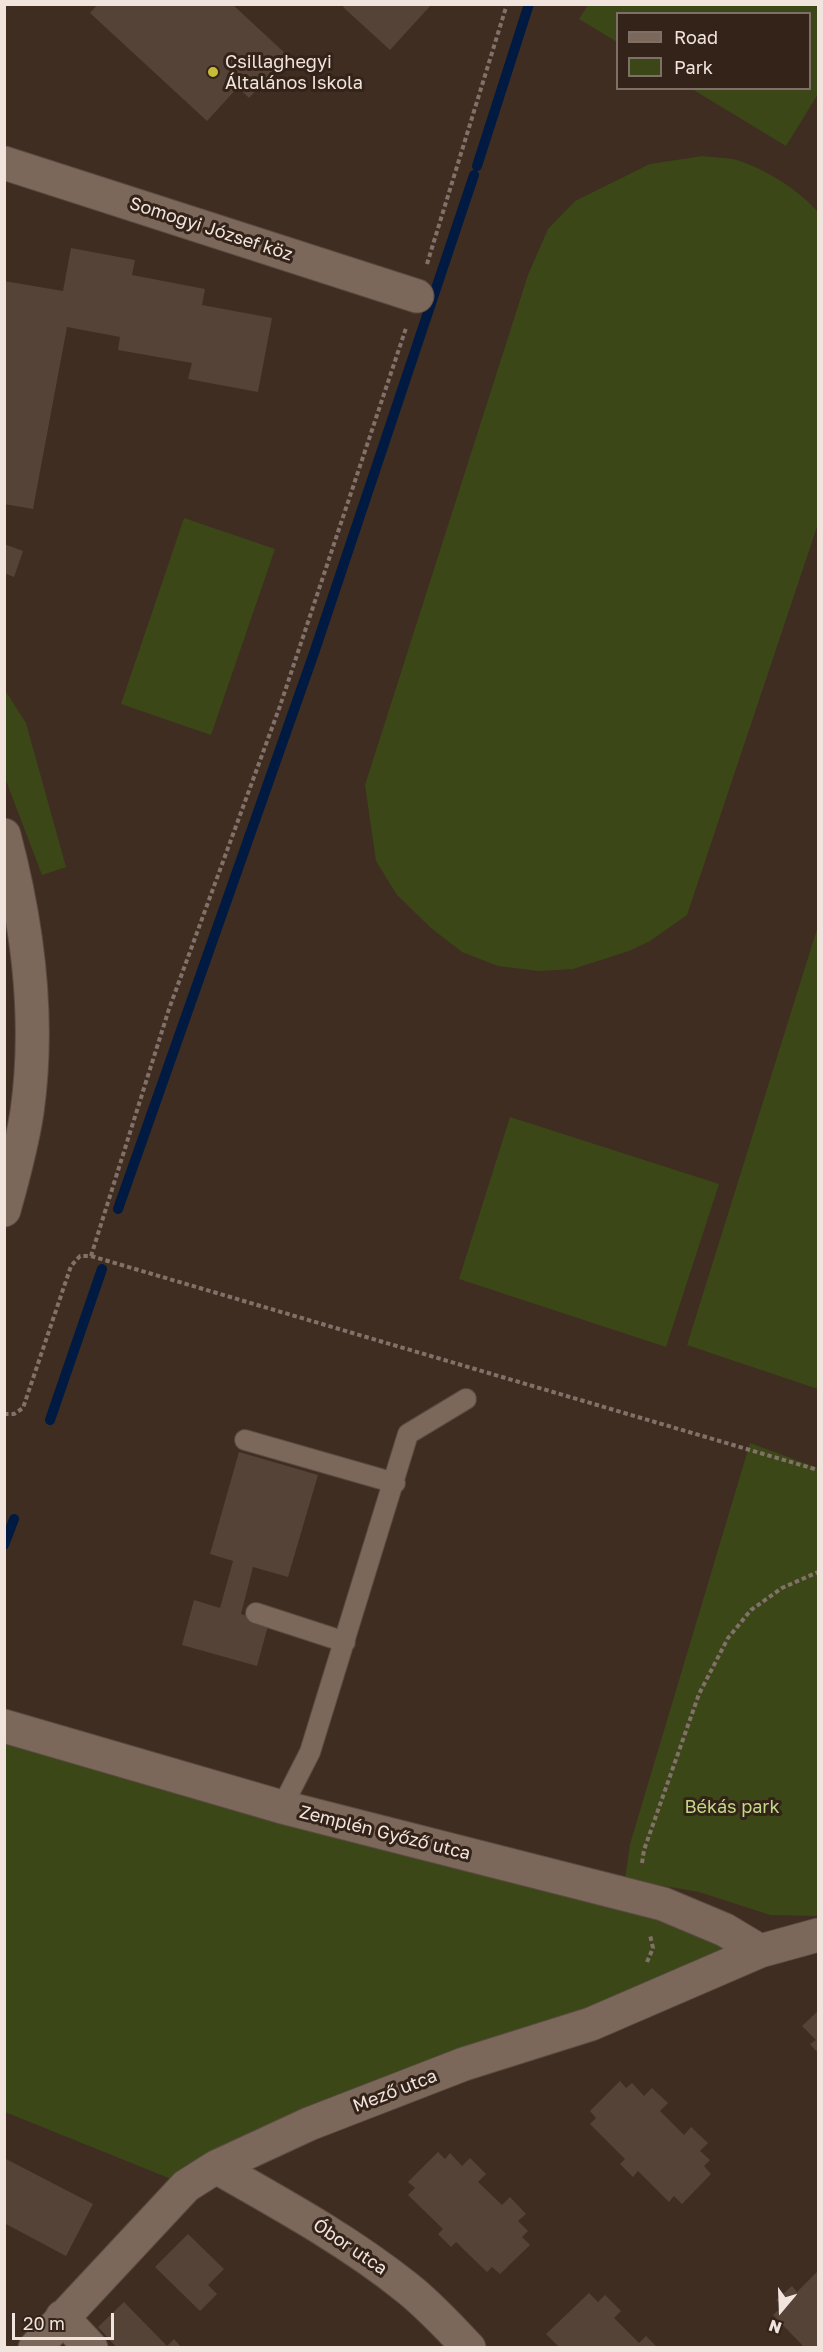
<!DOCTYPE html>
<meta charset="utf-8">
<style>
body{margin:0}
#map{position:relative;width:823px;height:2352px;overflow:hidden;background:#3f2d22;font-family:"Golos Text",sans-serif}
canvas{display:block}
.frame{position:absolute;inset:0;border:6px solid #f0e4dd;pointer-events:none}
.legend{position:absolute;left:616px;top:12px;width:195px;height:78px;box-sizing:border-box;background:#342319;border:2px solid #7f7067;margin:0;padding:8px 10px;list-style:none;font-size:18px;color:#f0e4dd}
.legend li{display:flex;align-items:center;gap:12px;height:30px}
.legend b{width:30px;border:2px solid #7f7067}
.north{position:absolute;left:751px;top:2280px;width:60px;height:60px;-webkit-text-stroke:4px #342319;paint-order:stroke;rotate:199deg;font-size:16px;font-weight:700;line-height:24px;text-align:center;color:#f0e4dd}
.north::after{content:'';display:block;margin:auto;width:21px;height:27px;background:#f0e4dd;clip-path:polygon(50% 0,100% 100%,50% 72%,0 100%)}
.scale{position:absolute;left:12px;top:2313px;width:102px;height:27px;box-sizing:border-box;border:3px solid #f0e4dd;border-top:0;padding-left:8px;font-size:18px;line-height:21px;white-space:nowrap;color:#f0e4dd;-webkit-text-stroke:4px #342319;paint-order:stroke}
</style>
<div id="map">
<canvas width="823" height="2352"></canvas>
<div class="frame"></div>
<ul class="legend">
<li><b style="height:8px;background:#7c675b"></b>Road</li>
<li><b style="height:16px;background:#3b4717"></b>Park</li>
</ul>
<div class="north">N</div>
<div class="scale">20 m</div>
</div>
<script>
const ctx = document.querySelector('canvas').getContext('2d');
ctx.lineJoin = 'round';
function fill(path, color) {
  ctx.fillStyle = color;
  ctx.fill(path, 'evenodd');
}
function strokePath(path, color, width, dash) {
  ctx.strokeStyle = color;
  ctx.lineWidth = width;
  ctx.lineCap = dash ? 'butt' : 'round';
  ctx.setLineDash(dash || []);
  ctx.stroke(path);
}
function drawText(font, color, halo, rows, align = 'center') {
  ctx.font = font + ' "Golos Text",sans-serif';
  ctx.lineWidth = 6;
  ctx.setLineDash([]);
  ctx.textBaseline = 'middle';
  ctx.strokeStyle = halo;
  ctx.fillStyle = color;
  for (const [text, x, y, turn = 0] of rows) {
    ctx.save();
    ctx.translate(x, y);
    ctx.rotate((+turn || 0) * Math.PI / 180);
    ctx.textAlign = isNaN(turn) ? turn : align;
    if (halo) ctx.strokeText(text, 0, 0);
    ctx.fillText(text, 0, 0);
    ctx.restore();
  }
}
fill(new Path2D(`
 M588,5H818V94L786,146L692,89L810,88V14H618L617,42L579,19Z
 M703,156C715,158 729,157 740,161C768,171 799,190 818,212V524L687,915L650,941L629,951L573,969L538,971L498,966L462,952L431,928L397,895L376,861L365,785L528,275L548,229L575,201L650,164Z
 M184,518L275,549L211,735L121,704Z
 M4,689L26,723L66,867L42,875L5,778Z
 M818,926V1389L687,1345Z
 M510,1117L719,1184L666,1347L459,1279Z
 M750,1443L818,1468V1916L770,1915L699,1892L625,1879L630,1844Z
 M4,1727L414,1841L758,1951L186,2185L5,2112Z`), '#3b4717');
strokePath(new Path2D(`
 M477,166L529,4
 M118,1209L314,653L474,175
 M50,1420L102,1269
 M4,1545L14,1519`), '#001a41', 10);
fill(new Path2D(`
 M98,4H232L288,56L249,98L238,87L207,121L90,13Z
 M346,4H432L390,50L343,7Z
 M71,248L135,260L132,275L205,289L202,305L272,318L258,392L188,379L192,363L118,350L120,337L67,327L33,509L4,504V281L63,291Z
 M4,544L23,551L14,577L4,573Z
 M239,1452L318,1475L288,1577L253,1567L241,1614L269,1622L257,1666L182,1645L194,1600L220,1608L233,1561L210,1554Z
 M818,2011V2053L810,2044L816,2040L802,2026Z
 M620,2081L626,2088L632,2083L644,2096L652,2088L668,2103L660,2111L684,2135L691,2127L708,2143L700,2151L710,2160L704,2166L711,2174L682,2204L674,2196L669,2202L638,2171L633,2177L620,2164L625,2159L590,2124L596,2118L590,2111Z
 M438,2152L445,2159L450,2153L462,2166L470,2158L486,2174L478,2182L502,2205L510,2197L526,2214L518,2221L528,2231L522,2237L530,2245L500,2274L492,2267L487,2272L456,2242L451,2247L438,2234L443,2229L408,2195L415,2188L408,2182Z
 M4,2158L93,2204L66,2256L4,2223Z
 M188,2234L224,2269L208,2285L217,2294L200,2311L155,2267Z
 M818,2271V2348H805L773,2315L783,2306L776,2300L792,2286L797,2292Z
 M589,2293L598,2302L605,2295L621,2311L614,2318L639,2343L646,2336L658,2348H560L546,2334Z
 M124,2302L167,2346L174,2339L182,2348H117L98,2327Z`), '#564338');
const service = new Path2D(`
 M245,1440L395,1483
 M256,1613L345,1642
 M282,1807L310,1752L408,1434L466,1399`);
const minor = new Path2D(`
 M4,163L417,296
 M4,1726L282,1807L663,1904L725,1930L760,1951
 M216,2167C281,2204 347,2240 406,2287C429,2305 449,2327 469,2348
 M62,2317L91,2348
 M35,2348L186,2186L216,2167L309,2124L464,2064L591,2024L760,1951L818,1935`);
const tertiary = new Path2D(`
 M4,835C28,925 40,1020 27,1112C22,1145 13,1178 4,1210`);
strokePath(service, '#5a4b42', 22);
strokePath(minor, '#5a4b42', 35);
strokePath(tertiary, '#5a4b42', 35);
strokePath(new Path2D(`
 M427,264L507,4
 M91,1256L818,1470
 M4,1414H14L23,1408L71,1266L80,1256H91L169,1009L280,706L406,328
 M642,1863L644,1850L699,1694L728,1638L751,1610L782,1588L818,1572
 M647,1962L653,1948L650,1935`), '#817168', 4, [4.5, 3]);
strokePath(service, '#7c675b', 20);
strokePath(minor, '#7c675b', 33);
strokePath(tertiary, '#7c675b', 33);
for (const [x, y, r, color] of [
 [213,72,6,"#c9bb3a"]
]) {
  const dot = new Path2D();
  dot.arc(x, y, r, 0, 2 * Math.PI);
  ctx.fillStyle = color;
  ctx.fill(dot);
  strokePath(dot, '#342319', 2);
}
drawText('18px', '#f0e4dd', '#342319', [
 ["Csillaghegyi",225,62],
 ["Általános Iskola",225,83]
], 'left');
drawText('18px', '#f0e4dd', '#342319', [
 ["Somogyi József köz",211,229,18],
 ["Zemplén Győző utca",385,1833,14],
 ["Mező utca",395,2091,-21],
 ["Óbor utca",350,2247,34]
]);
drawText('18px', '#c1d987', '#342319', [
 ["Békás park",732,1807]
]);
</script>
